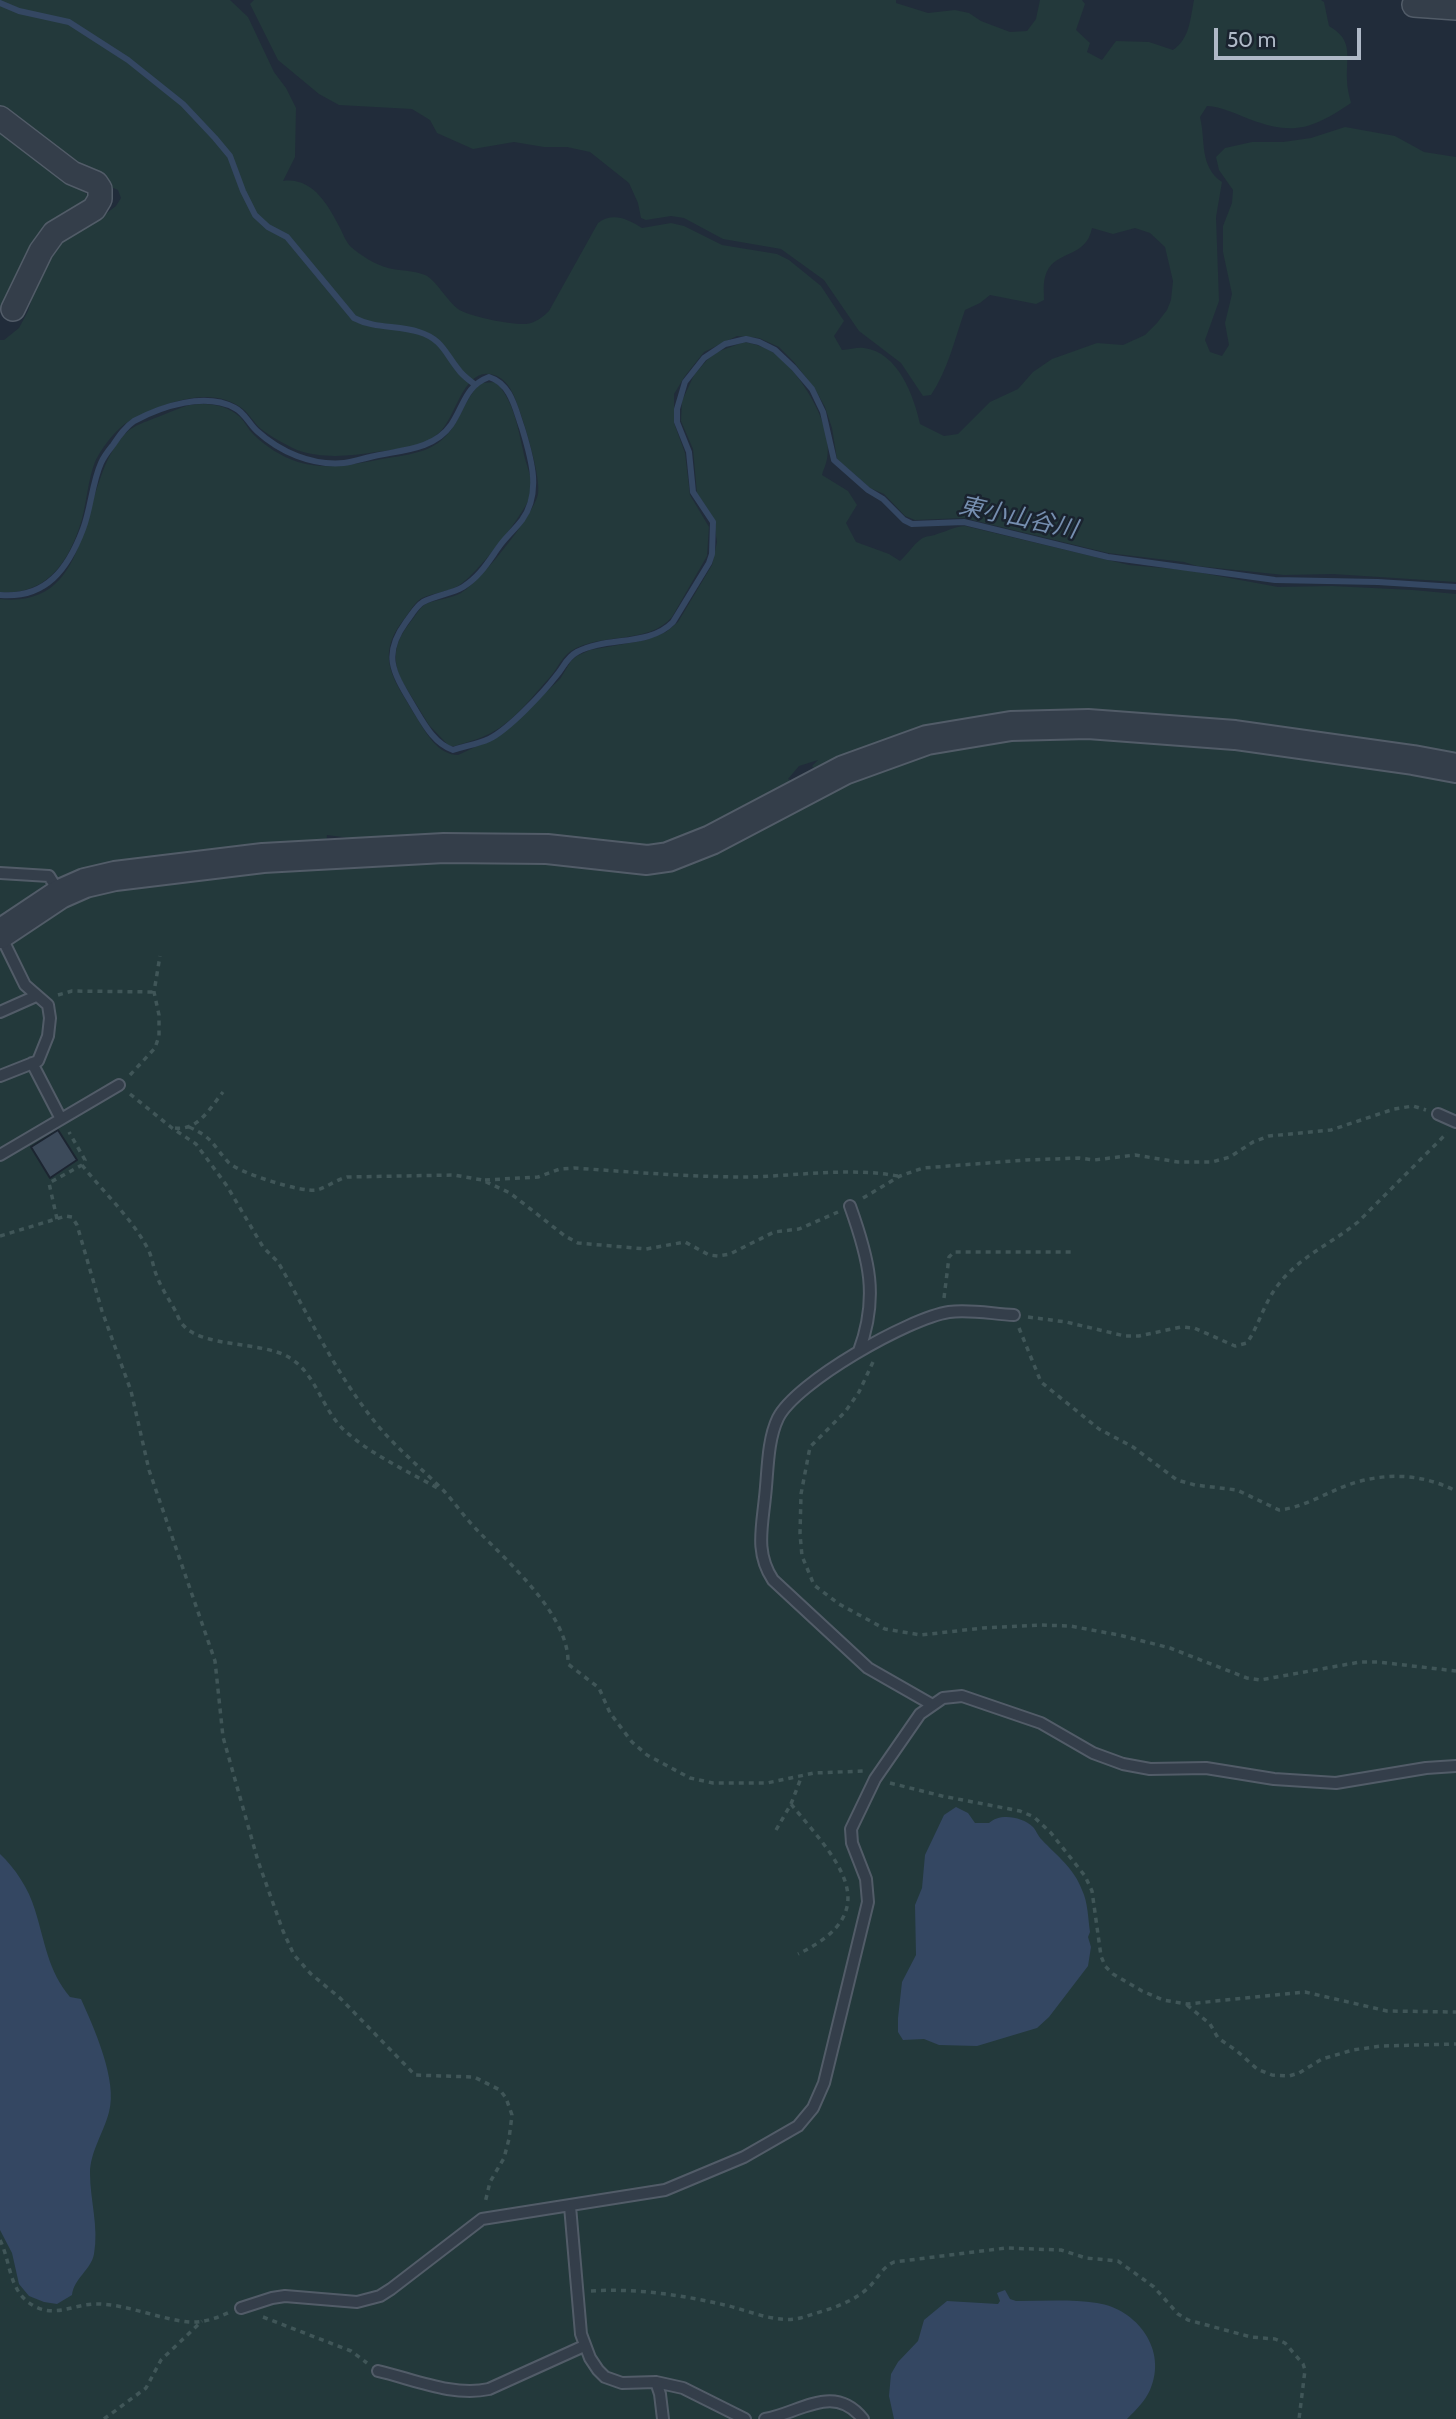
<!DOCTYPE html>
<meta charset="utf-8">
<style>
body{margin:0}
#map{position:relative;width:1456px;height:2419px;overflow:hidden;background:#212c3a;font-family:Cabin,sans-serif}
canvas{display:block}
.scale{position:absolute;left:1214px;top:28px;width:147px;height:32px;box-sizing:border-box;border:4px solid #afb9c7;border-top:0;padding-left:9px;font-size:21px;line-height:24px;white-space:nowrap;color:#afb9c7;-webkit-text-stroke:5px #1a232f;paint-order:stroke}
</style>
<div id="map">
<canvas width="1456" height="2419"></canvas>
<div class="scale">50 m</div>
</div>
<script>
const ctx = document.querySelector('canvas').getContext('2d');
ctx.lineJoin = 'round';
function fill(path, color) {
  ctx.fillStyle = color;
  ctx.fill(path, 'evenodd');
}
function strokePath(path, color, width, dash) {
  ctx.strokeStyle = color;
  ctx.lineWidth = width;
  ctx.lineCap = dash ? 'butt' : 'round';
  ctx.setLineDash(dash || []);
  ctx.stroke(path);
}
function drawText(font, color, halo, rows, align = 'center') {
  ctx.font = font + ' Cabin,"Noto Sans JP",sans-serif';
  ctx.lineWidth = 5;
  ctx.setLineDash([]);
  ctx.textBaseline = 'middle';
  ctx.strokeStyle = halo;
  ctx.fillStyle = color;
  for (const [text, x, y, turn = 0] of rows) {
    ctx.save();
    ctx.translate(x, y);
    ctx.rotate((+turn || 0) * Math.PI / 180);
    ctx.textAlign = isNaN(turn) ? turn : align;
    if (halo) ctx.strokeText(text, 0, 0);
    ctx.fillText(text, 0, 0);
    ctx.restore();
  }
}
fill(new Path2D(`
 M0,0H230L248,17L274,72L286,88L296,108L295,157L283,181C313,177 328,205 340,228C343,234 346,242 351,247C360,255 376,265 388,268C400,271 413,270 425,275C436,280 447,301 458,309C470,317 512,325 526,324C535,323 543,317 549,311L598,223C613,212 627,219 642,228L671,223L684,226L722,245L777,254L789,260L821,286L844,321L834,336L842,350C850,350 857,347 864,348C898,352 914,396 920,424L944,436L958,434L990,402L1018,389L1033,372L1052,359L1097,343L1123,345L1145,335L1157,323L1167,310L1171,300L1173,281L1165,247L1150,233L1135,228L1113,234L1092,228C1086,260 1052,249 1045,277C1043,284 1044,292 1044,300L1036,304L990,295L980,303L965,310C955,338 948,370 931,395L923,396L901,363L859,331L824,280L781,249L723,239L684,218L671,216L646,220L641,218L638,203L629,183L590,152L567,147H544L514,142L473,149L437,133L430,120L412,109L339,105L319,94L278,60L250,4L254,0H896V3L928,13L955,10L969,13L981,21L1010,32L1027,31L1036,19L1040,0H1082L1085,4L1076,30L1090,43L1087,52L1102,60L1116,41L1149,42L1173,50C1190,38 1190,20 1194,0H1321L1324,2L1329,26C1354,40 1346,57 1347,80C1347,88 1349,95 1351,103C1312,129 1294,136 1249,119C1234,113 1222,107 1207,106L1200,117C1206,142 1199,166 1222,182L1216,217L1219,301L1205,340L1210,352L1222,356L1229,345L1225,323L1232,294L1223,252V226L1232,203L1233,190L1219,170L1216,157L1225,148L1252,142H1283L1311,138L1345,127L1395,136L1424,152L1456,157V582L1333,574L1284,575L1197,566L1184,562L1108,553L964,518L915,520L905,516L884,494L870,488L837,459L832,428L825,407L815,389L793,361L779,347L759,338L737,336L704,352L685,376L674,394V423L685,453L690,495L709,527L707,556L672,617C648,645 601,632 571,651C561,658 558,668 550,677C533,696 514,721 491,733C480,739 467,742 455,746H449L429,725L400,678C391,653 397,639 412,620C416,615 420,607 426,604C437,599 450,599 461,593C480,582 534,515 538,494C541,478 526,429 520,412C515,398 510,380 494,375C464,365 456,417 440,432C423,448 398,449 376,452C351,456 322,459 297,450C286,445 270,436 261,429C254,423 250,415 243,409C211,384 165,403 133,419C118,426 102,447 95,462C88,480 87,500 82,519C70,560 48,596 0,592V340H4L19,328L28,311L44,260L64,233L103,216L116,206L121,198L118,190L104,184L0,112Z
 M0,132H11L21,139L90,197L8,306L0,310Z
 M744,342C756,344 769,348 779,357C803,377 834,428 827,459C826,465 823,470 822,475L848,491L857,505L846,523L856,542L889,554L900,561C908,554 912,546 920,540C925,535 931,537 937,534C948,531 952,527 965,526L1129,565L1186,570L1278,587L1332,586L1413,590L1456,594V759L1207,723L1068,715L1011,718L956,724L879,746L819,773L812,766L818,760L799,766L788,779L795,782L791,788L702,835L660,851L507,839L382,842H373L371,838L357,839L327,835L326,844L319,847L255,852L241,847L233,854L137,867L158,882L291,867L475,856H518L659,869L698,858L723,846L772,818L866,771L940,746L1013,735L1056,734L1174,739L1456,777V2419H0V599C100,610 76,480 127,432C135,425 145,422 155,418C166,414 178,408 190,405C207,402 228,405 240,417C245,422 248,429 253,434C265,446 282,457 298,462C326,470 350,465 377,460C397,456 421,455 438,443C461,426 461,402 481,383L495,382C513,398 518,428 523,450C525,463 533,478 532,491C530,508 474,578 458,586C447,592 434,593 422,598C415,602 410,611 405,618C373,657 395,681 417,718C426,733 438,755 458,755L499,736L560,679L571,661L577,656L590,650L646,640L666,632L678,622L712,565L717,542L713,517L697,493L693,449L681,421L682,401L694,375L707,360L717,352Z`), '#23393b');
fill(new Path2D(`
 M956,1807L968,1813L975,1823H989C999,1813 1022,1816 1033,1827C1036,1830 1038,1836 1042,1840C1057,1856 1074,1868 1082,1890C1088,1902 1088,1919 1090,1932L1088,1937L1091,1947L1088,1966L1049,2017L1037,2028L977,2046L939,2045L924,2039L903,2040L898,2032V2018L902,1982L916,1955L915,1905L922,1888L925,1855L944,1815Z
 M0,1854C15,1868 29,1889 35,1910C45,1942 48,1971 70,1997L81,1999C94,2028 118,2081 109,2112C104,2132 90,2152 90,2173C90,2200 99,2227 94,2254C91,2270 74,2278 72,2295L57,2304L44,2302L29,2296L19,2284L12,2253L0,2230Z
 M1005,2290L1010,2299L1016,2301C1043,2301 1071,2299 1097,2303C1137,2309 1168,2350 1150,2390C1145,2401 1136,2410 1127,2419H894L889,2396L891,2374L898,2362L918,2341L924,2320L947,2301L998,2304L1000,2301L997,2293Z`), '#344762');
strokePath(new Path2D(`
 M0,3L19,11L69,22L128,60L183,104L215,138L230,156L243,191L255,215L268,227L287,237L354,318C375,329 397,325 419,332C442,339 445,353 458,369C462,375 469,380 474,384
 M0,595C46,599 68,569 83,529C91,508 92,483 101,463C104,456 109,450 113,445C119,436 125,427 134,421C162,406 205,392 235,408C245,413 249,424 257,431C280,452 312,466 344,463C353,462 361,459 370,457C397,450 433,451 451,425C464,406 465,386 489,377C511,384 515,408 522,428C531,458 542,492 522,520C516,528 508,535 501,544C489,560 481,576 463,587C451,594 436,595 423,602C416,606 411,616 406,622C382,655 393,672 412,704C423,722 433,743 453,750C465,746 478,744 489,739C508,730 543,693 556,676C564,667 566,658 577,652C606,636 649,647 673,622L709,563L712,554L713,522L693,492L689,452L677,422V409L685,382L704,358L725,344L746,339L759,342L775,350L794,368L812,389L823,412L834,460L868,490L883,499L904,520L912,524L964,522L1108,557L1275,580L1378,582L1456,587`), '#344762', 6);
const building = new Path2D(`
 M58,1130L77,1160L50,1178L31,1147Z`);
fill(building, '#3c4a5a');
strokePath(building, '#1c2531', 2);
const service = new Path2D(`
 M0,873L49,876L60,894
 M0,1012L36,996
 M32,1063L61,1119
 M0,1076L38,1061L48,1036L50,1018L48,1005L25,985L0,934
 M1438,1114L1456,1122
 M0,1155L119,1085
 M850,1206C869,1259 879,1297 859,1351
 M931,1704L868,1668L773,1580C755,1553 762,1528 765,1497C768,1472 767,1441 778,1418C796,1382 909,1318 949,1312C969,1309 993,1314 1014,1315
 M570,2206L581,2334L590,2358L598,2370L605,2377L622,2383L656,2382L683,2388L745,2419
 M241,2308L272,2298L285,2296L357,2302L380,2296L391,2289L482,2219L665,2190L744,2157L798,2126L813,2108L824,2083L868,1902L866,1879L852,1843L851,1829L875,1779L920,1714L943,1698L962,1696L1041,1723L1093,1753L1123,1764L1150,1769L1206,1768L1274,1779L1336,1783L1426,1768L1456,1766
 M378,2371C413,2379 453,2397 489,2389L584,2346
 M656,2382L660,2394L663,2419
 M765,2419C800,2413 834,2382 863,2419`);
const minor = new Path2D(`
 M1414,5L1456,8
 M0,118L72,173L96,183L100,189V199L94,209L54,233L41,251L13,309`);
const tertiary = new Path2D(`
 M0,934L60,894L85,883L115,876L263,858L444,848L547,849L647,860L668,857L711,840L844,770L927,740L1011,726L1088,724L1235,735L1413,760L1456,768`);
strokePath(service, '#525c68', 14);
strokePath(minor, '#525c68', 26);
strokePath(tertiary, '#525c68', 32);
strokePath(new Path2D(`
 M58,995L72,991L154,992
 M130,1075L155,1048L159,1036V1015L154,992L160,956
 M130,1094L172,1128L196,1144L227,1186L263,1247L278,1262C309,1316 336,1374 375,1422C395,1447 420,1467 443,1490C455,1503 465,1518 478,1531C509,1563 570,1616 568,1664L599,1688L610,1713L632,1742L647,1755L690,1778L713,1783H767L814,1773L865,1771
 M189,1127C214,1138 213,1146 229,1163C240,1173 302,1193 317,1190C327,1187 336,1180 347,1177L454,1175L482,1180L510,1193L565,1236L578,1243L646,1249L685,1242L709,1255L718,1256L730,1254L774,1232L799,1229L838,1212
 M175,1128C198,1131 210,1108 223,1092
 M82,1165C104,1193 131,1217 148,1249C152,1257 153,1266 156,1274C161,1288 169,1299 176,1312C178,1316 180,1323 184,1326C204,1348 263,1341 290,1358C317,1375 321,1408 344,1430C371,1455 408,1471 439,1489
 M485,1180L538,1177L560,1169L574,1168C632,1172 689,1177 747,1177C797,1176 849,1167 898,1176
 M863,1198L900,1176L923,1168L1026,1160L1079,1158L1094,1160L1135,1155L1178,1162H1212L1230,1157L1253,1142L1269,1136L1331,1130L1394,1109L1413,1106L1426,1110
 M57,1219L49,1183L82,1165L85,1160L69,1132
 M0,1236L66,1216L72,1217L77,1225L102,1311L131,1391L149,1470L215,1661L223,1737L258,1861L283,1931L294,1955L311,1974L340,1998L415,2075L474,2077L500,2090L506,2098L512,2115L509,2139L504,2158L490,2182L485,2203
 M944,1298L949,1257L954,1252H1071
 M1028,1317L1066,1322L1125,1336H1139L1181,1327L1194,1328L1235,1346L1247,1343C1259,1325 1264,1303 1278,1285C1300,1256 1331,1244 1358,1222L1447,1133
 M1019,1328L1041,1382L1099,1429L1133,1447L1177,1480L1195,1485L1237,1490L1279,1510C1300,1508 1321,1496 1340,1488C1379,1472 1419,1472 1456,1491
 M873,1362L859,1392L845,1412L810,1447L801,1494L800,1534L802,1556L814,1585L839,1604L885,1629L921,1635L983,1628L1041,1625L1070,1626L1119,1635L1170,1648L1247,1678L1260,1680L1360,1662H1378L1456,1671
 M890,1783L942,1796L1020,1811L1034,1817L1051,1833L1085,1876L1092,1891L1101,1956L1105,1966L1113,1974L1142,1991L1163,2000L1187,2004L1305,1992L1387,2011L1456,2012
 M791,1804C835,1858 890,1910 798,1954
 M776,1830L791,1804L801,1778
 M1187,2005L1210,2024L1218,2038L1237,2051L1257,2069L1272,2075L1289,2076L1299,2073L1322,2059L1353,2050L1381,2046L1456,2044
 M0,2240C10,2260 9,2288 28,2302C52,2321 73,2303 99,2304C129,2305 159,2319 189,2322C203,2323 217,2318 230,2312
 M591,2291C635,2288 682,2295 725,2305C751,2311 778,2325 804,2317C826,2310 851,2304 868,2288C878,2279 881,2268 894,2262L1006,2248L1061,2250L1086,2258L1118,2261L1154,2287L1178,2314L1188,2320L1251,2337L1275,2339L1285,2343L1303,2364L1305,2370L1299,2419
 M263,2317L351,2351L367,2363
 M104,2419L146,2388L161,2360L202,2321`), '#405658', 3.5, [5, 5]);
strokePath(service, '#343e4a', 10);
strokePath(minor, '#343e4a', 23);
strokePath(tertiary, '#343e4a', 28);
drawText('italic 24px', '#768fb0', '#1a232f', [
 ["東小山谷川",1018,518,12]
]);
</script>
